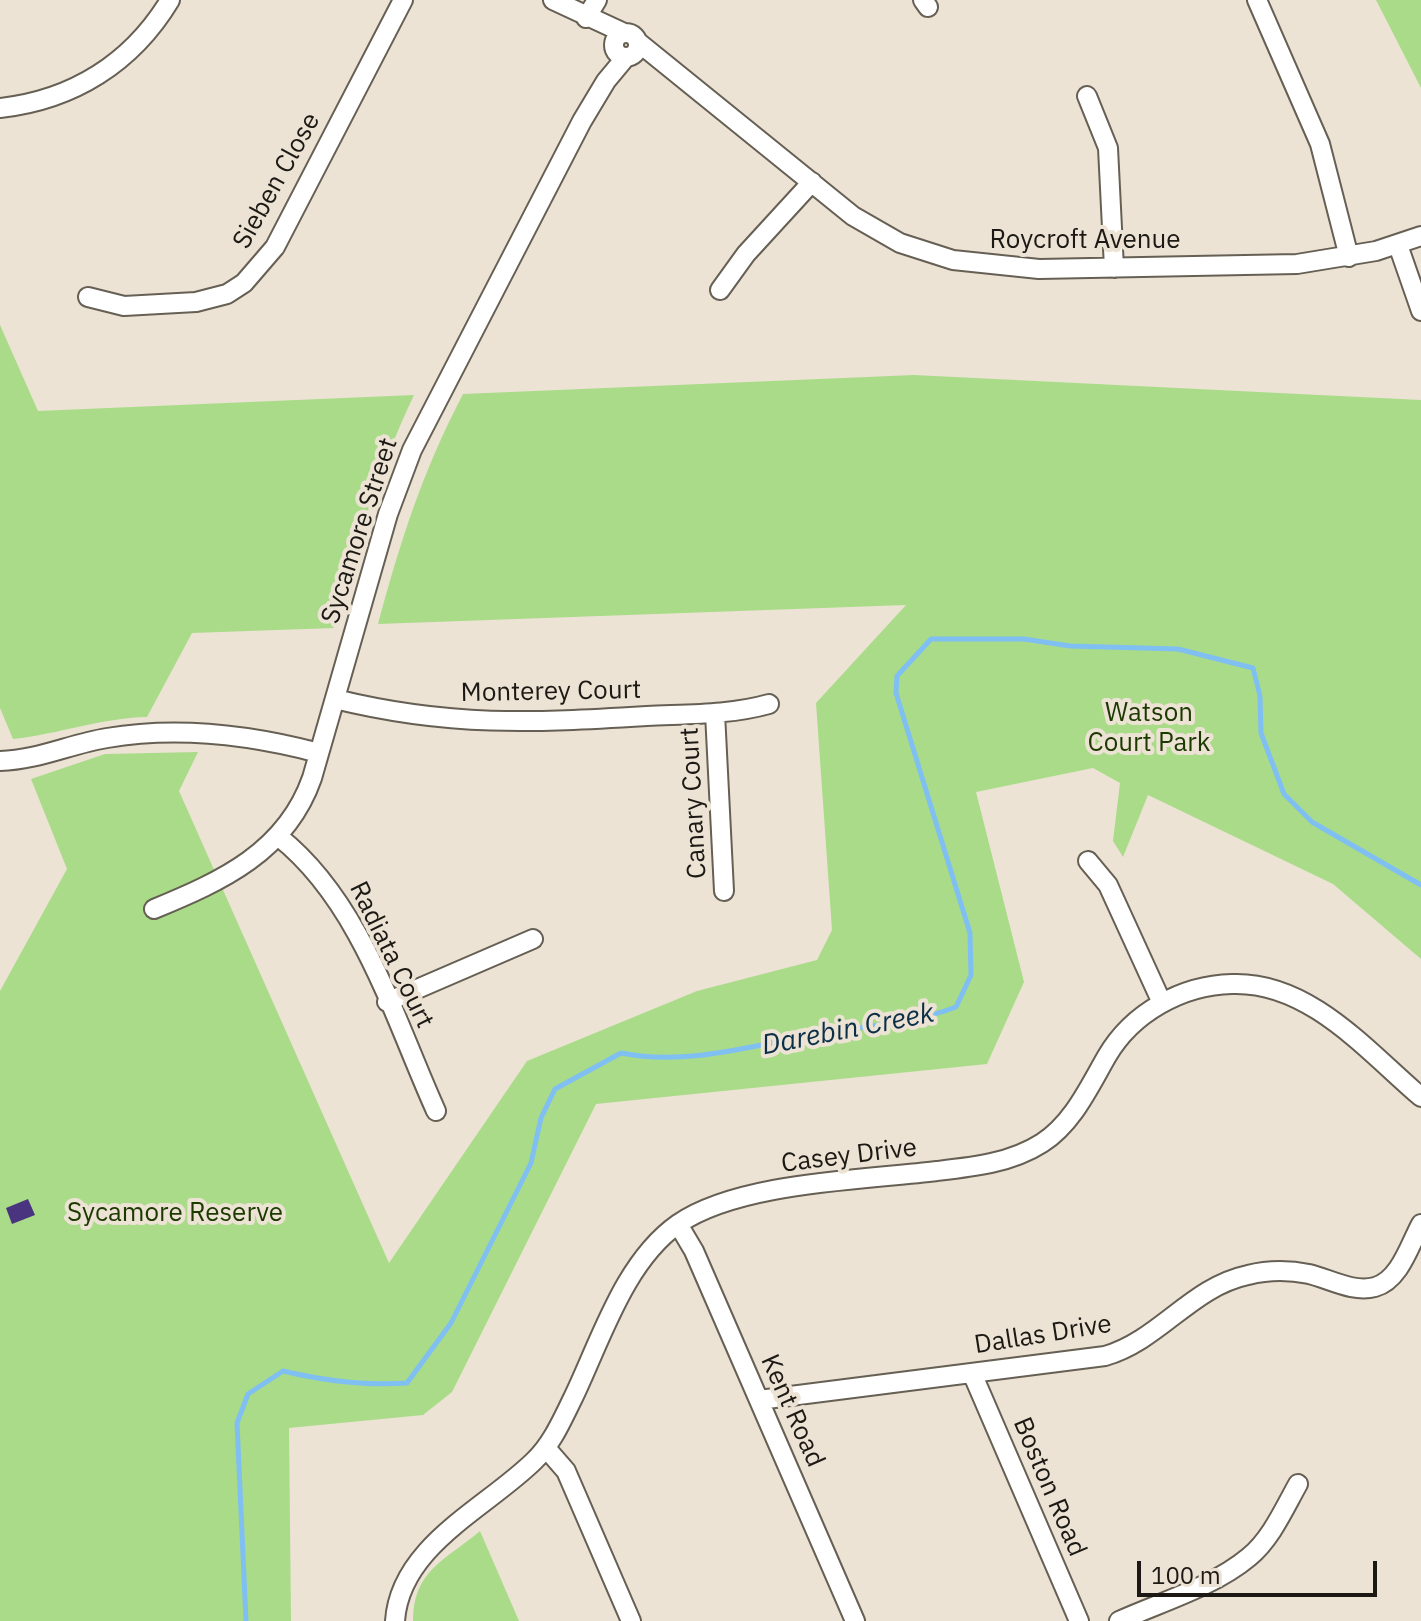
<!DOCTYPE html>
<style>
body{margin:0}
#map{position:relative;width:1421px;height:1621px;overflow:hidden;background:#ece3d5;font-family:"IBM Plex Sans",sans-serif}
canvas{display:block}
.scale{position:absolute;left:1137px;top:1561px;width:240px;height:36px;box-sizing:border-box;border:4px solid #1c1914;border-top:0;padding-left:10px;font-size:24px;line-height:28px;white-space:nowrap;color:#1c1914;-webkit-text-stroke:6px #ece3d5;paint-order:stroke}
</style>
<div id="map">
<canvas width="1421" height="1621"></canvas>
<div class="scale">100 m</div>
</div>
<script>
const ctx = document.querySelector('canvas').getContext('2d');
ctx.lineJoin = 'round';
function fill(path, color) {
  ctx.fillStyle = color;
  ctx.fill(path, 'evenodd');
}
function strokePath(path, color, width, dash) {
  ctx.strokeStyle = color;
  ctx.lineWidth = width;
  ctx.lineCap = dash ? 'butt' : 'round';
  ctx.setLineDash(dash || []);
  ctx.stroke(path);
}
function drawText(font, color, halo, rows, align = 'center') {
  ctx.font = font + ' "IBM Plex Sans",sans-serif';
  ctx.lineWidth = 8;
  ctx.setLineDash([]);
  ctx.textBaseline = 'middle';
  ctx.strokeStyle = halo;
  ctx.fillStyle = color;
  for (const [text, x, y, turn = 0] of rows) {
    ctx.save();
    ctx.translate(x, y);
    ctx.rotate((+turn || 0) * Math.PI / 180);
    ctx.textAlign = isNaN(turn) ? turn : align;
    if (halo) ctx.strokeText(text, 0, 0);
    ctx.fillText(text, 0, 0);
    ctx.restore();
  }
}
fill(new Path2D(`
 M1376,0H1421V88Z
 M0,325L38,411L414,395C378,471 355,547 334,628L192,633L147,717C101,718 59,734 13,739L0,708Z
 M914,375L1421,400V959L1333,884L1148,795L1123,857L1113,841L1120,783L1093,768L976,792L1024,982L987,1064L596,1104L452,1392L423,1415L289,1428L291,1621H0V991L67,869L31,779L105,754L198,752L179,791L389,1263L527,1061L697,991L817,960L832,930L816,703L906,605L378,624C401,539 422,473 463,394Z
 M480,1531L519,1621H413C413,1571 444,1561 480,1531Z`), '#aadb89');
strokePath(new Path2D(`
 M246,1621L237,1423L248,1394L283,1371C325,1381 364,1386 407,1383L451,1323L531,1163L541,1118L555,1089L621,1053C690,1067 760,1043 829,1032C873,1025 914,1023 956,1007L971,975L970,933L896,693L897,676L931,639H1024L1070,646L1178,649L1253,668L1260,696L1261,733L1284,794L1312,822L1421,885`), '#80bff2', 5);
fill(new Path2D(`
 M28,1199L35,1215L12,1224L6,1208Z`), '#4b347f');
const street = new Path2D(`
 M553,0L624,33
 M923,0L928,7
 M1257,0L1320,144L1349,257
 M586,18L597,0
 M614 45a12 12 0 1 1 24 0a12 12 0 1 1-24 0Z
 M638,42L853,216L900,243L953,260L1039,269L1297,264L1376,251L1421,236
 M1087,96L1108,148L1114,268
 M0,108C73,100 132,63 170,0
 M1398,245L1421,311
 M720,290L746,254L812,182
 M88,297L124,306L196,302L227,294L244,283L275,247L403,0
 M335,699C449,727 532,723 647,716C688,714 730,715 769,704
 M715,713L724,891
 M0,761C38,760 70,744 107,738C178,726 251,735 319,753
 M279,837C361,902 394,1018 436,1111
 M1088,861L1108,885L1162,1003
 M154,909C222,881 286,852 312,778L388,514L412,450L582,121L606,81L626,57
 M387,1002L533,939
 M678,1224L694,1251L855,1621
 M972,1373L1079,1621
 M759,1400L1105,1356C1160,1340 1191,1287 1248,1275C1268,1270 1289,1270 1309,1274C1330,1279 1353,1293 1375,1287C1400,1280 1410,1244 1421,1224
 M546,1448L566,1471L631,1621
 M395,1621C400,1546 485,1509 534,1461C552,1444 562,1420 573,1398C601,1340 624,1262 678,1224C739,1182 863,1180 937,1171C973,1167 1011,1163 1042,1143C1073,1123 1089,1087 1107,1056C1132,1013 1182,985 1232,984C1309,981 1367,1051 1421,1097
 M1119,1621C1161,1602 1213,1587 1249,1557C1271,1539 1284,1509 1298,1484`);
strokePath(street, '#665f53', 22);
strokePath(street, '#fff', 18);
drawText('26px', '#1c1914', '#ece3d5', [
 ["Sieben Close",277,181,-61],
 ["Roycroft Avenue",1085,240],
 ["Sycamore Street",360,531,-72],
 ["Monterey Court",551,692,-1],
 ["Canary Court",694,803,-93],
 ["Radiata Court",391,955,64],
 ["Casey Drive",849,1156,-7],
 ["Dallas Drive",1043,1335,-9],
 ["Kent Road",792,1411,66],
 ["Boston Road",1049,1487,67]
]);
drawText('26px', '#1c3a00', '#ece3d5', [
 ["Watson",1149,713],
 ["Court Park",1149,743],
 ["Sycamore Reserve",175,1213]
]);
drawText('italic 28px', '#0c2f48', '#ece3d5', [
 ["Darebin Creek",848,1030,-11]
]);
</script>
